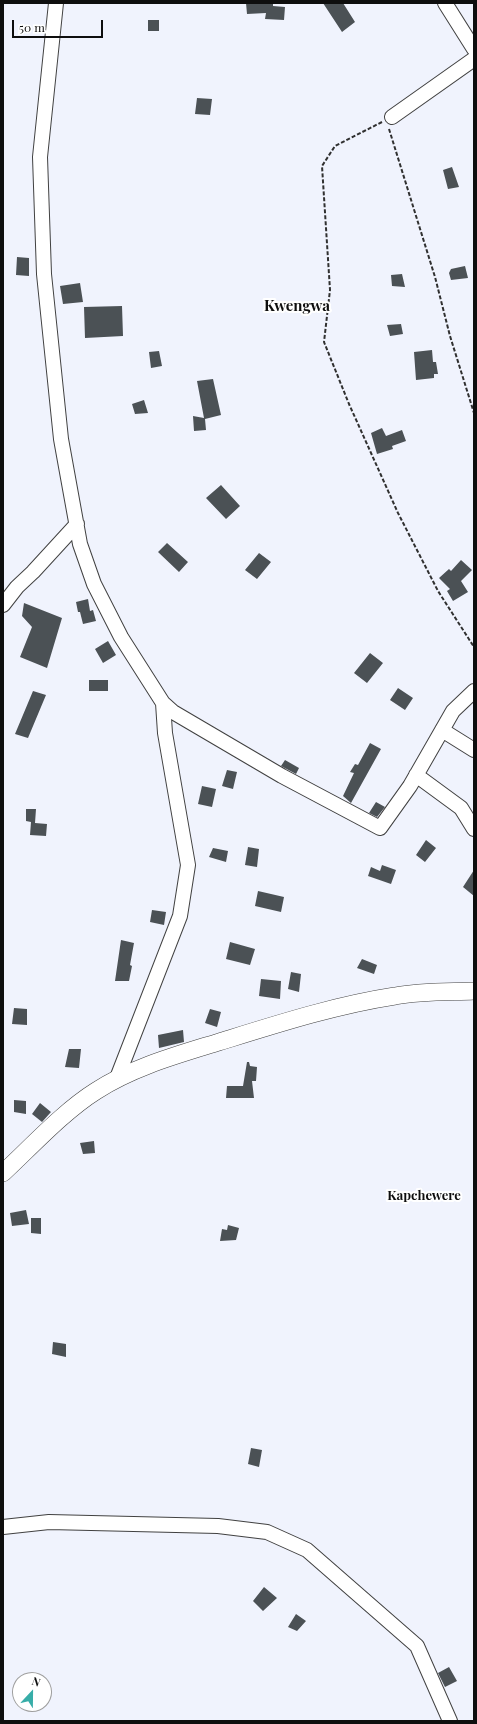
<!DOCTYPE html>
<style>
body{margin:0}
#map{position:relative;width:477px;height:1724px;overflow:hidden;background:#f0f3fd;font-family:"Playfair Display",serif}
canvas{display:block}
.frame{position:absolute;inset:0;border:4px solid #0e0e0e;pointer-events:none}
.north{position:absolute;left:12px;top:1672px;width:40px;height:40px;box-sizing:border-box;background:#fff;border:1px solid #9f9f9f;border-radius:50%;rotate:22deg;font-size:11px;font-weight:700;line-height:16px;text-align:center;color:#0e0e0e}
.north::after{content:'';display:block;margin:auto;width:14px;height:18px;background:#37ada8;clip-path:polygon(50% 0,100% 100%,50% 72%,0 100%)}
.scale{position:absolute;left:12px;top:20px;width:91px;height:18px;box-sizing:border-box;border:2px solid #0e0e0e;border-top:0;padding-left:5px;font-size:12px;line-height:14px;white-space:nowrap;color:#0e0e0e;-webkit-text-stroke:3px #fff;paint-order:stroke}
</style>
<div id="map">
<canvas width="477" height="1724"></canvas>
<div class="frame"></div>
<div class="north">N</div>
<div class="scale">50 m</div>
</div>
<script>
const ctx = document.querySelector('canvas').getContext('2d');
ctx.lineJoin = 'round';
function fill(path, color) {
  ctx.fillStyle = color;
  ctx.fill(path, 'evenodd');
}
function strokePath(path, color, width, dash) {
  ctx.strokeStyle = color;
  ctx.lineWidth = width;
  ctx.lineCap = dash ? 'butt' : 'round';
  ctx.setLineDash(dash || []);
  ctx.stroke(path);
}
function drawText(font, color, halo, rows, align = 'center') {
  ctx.font = font + ' "Playfair Display",serif';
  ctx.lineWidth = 4;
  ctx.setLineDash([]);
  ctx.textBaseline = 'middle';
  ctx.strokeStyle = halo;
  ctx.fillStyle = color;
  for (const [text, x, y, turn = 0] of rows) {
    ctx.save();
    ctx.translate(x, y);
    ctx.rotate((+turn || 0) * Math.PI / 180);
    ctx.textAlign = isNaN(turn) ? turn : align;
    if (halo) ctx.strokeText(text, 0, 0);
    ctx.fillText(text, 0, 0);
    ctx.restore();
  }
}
fill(new Path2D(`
 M246,3H273V6L285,7L284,20L265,19L266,13L247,14Z
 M323,3H343L355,22L342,32Z
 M148,20H159V31H148Z
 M197,98L212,99L210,115L195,114Z
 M452,167L459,187L448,189L443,170Z
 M17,257L29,258V276L16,275Z
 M465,266L468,278L451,280L449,273L451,269Z
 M402,274L405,287L392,286L391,275Z
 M80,283L83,302L63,304L60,286Z
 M122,306L123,336L85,338L84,307Z
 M401,324L403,334L390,336L387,325Z
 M432,350L433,362H436L438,374H434V378L416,380L414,352Z
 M159,351L162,366L151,368L149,352Z
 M213,379L221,415L205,419L206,430L194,431L193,416L204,418L197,381Z
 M144,400L148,413L135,414L132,404Z
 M382,428L386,436L402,430L406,441L392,446L393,449L377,454L371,433Z
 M221,485L240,506L226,519L206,498Z
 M167,543L188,562L179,572L158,552Z
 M259,553L271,562L257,579L245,570Z
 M461,560L472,570L461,581L468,592L453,601L447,591L450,589L439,578L449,569L451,571Z
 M88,599L90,611L93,610L96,621L83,624L80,612H78L76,602Z
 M24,603L62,618L47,668L20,657L32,627L22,616Z
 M108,641L116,655L103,663L95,649Z
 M370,653L383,663L367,683L354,673Z
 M89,680H108V691H89Z
 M398,688L413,698L405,710L390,700Z
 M33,691L46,695L28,738L15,734Z
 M370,743L381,749L351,803L343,796L354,773L350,772L355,764L358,765Z
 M285,760L299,768L296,774L281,766Z
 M227,770L237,772L233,789L222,786Z
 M202,786L216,789L212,807L198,804Z
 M376,802L385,807L377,817L369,813Z
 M26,809H36L35,823L47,824L46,836L30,835L31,822L26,821Z
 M426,840L436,848L425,862L416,855Z
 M248,847L259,849L257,867L245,865Z
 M213,848L228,851L226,862L209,857Z
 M382,865L396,870L391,884L368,876L371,867L380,871Z
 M474,870V896L463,887Z
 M258,891L284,897L281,912L255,906Z
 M152,910L166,912L164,925L150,922Z
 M121,940L134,943L130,965L132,966L129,981H115Z
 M230,942L255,949L250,965L226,959Z
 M362,959L377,965L374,974L357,968Z
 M291,972L301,974L299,992L288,989Z
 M261,979L281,981L280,999L259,996Z
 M14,1008L27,1009V1025L12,1024Z
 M210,1009L221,1012L217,1027L205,1023Z
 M183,1030L184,1042L159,1048L158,1035Z
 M69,1049H81L79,1068L65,1067Z
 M247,1062H249L250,1066L257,1067L256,1081H252L254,1098H226L227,1086H243Z
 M14,1100L26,1101V1114L14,1112Z
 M40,1103L51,1112L42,1122L32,1114Z
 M94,1141L95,1153L83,1154L80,1143Z
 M26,1210L29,1224L12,1226L10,1213Z
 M31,1218H41V1234L31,1233Z
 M228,1225L239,1228L236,1240L220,1241L222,1229L227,1230Z
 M53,1342L66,1344V1357L52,1354Z
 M251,1448L262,1450L259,1467L248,1464Z
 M264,1587L277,1598L263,1611L253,1601Z
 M296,1614L306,1621L297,1631L288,1627Z
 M449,1667L457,1681L445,1687L438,1673Z`), '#4b5155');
const minor = new Path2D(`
 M56,3L40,157L44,274L61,439L80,544L94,584L121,637L163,703L165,733L188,865L180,916L117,1078
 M445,3L474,49
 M392,117L474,59
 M3,605L17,587L33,572L77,524
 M163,703L173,712L282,776L380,828L410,786L453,711L474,691
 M442,730L474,750
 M416,775L461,808L474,829
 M3,1527L49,1522L218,1526L267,1532L307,1550L417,1646L450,1721`);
const tertiary = new Path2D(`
 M3,1173C31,1147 64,1111 96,1091C133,1067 177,1055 219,1042C277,1024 336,1005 395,996C421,991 448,992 474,991`);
strokePath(minor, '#414141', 16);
strokePath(tertiary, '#414141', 18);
strokePath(new Path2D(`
 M382,122L335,146L322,166L330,290L324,342L349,404L398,513L438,591L474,647
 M389,129L435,277L450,336L474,413`), '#303030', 2, [4, 2]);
strokePath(minor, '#fff', 14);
strokePath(tertiary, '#fff', 17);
drawText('bold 13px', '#0e0e0e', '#fff', [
 ["Kapchewere",424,1196]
]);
drawText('bold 15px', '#0e0e0e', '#fff', [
 ["Kwengwa",297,306]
]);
</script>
